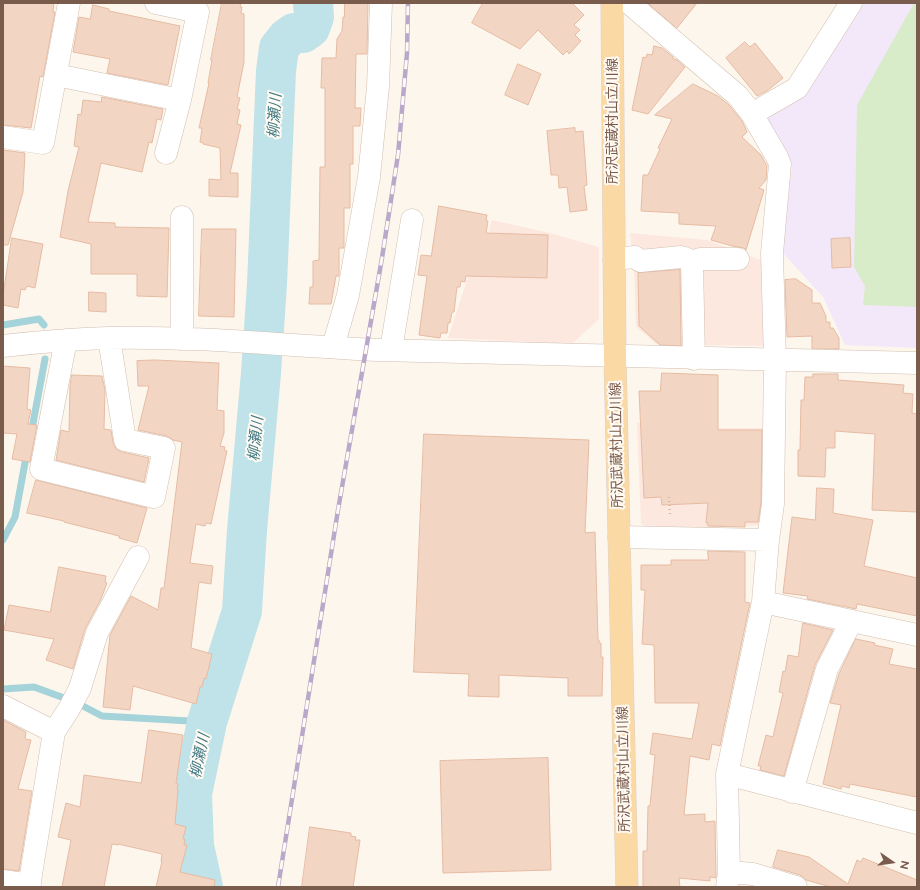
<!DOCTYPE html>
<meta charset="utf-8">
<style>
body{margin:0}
#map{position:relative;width:920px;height:890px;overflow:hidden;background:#fdf6ec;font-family:Raleway,sans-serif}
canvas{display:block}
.frame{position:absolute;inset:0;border:4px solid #7a5c4d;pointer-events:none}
.north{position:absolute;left:872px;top:842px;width:40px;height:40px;-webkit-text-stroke:3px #fffaf3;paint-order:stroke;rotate:103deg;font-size:11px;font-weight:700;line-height:16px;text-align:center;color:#7a5c4d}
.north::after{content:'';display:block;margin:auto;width:14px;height:18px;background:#7a5c4d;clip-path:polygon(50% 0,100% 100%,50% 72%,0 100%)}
</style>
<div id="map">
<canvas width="920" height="890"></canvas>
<div class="frame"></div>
<div class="north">N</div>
</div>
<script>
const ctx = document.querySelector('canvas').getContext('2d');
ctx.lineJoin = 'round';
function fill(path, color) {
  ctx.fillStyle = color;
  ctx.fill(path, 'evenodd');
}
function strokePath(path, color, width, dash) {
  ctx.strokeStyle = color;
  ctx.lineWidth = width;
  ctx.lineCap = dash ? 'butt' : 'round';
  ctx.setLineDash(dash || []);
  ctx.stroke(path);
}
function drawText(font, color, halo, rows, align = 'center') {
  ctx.font = font + ' Raleway,"Noto Sans JP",sans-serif';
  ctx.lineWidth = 4;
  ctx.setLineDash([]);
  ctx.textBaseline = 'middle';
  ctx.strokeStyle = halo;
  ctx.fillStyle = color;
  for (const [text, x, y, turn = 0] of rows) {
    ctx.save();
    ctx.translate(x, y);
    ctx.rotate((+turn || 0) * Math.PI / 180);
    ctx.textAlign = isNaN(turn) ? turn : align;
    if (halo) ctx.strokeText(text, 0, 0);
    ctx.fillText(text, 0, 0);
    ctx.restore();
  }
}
fill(new Path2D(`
 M492,220L550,233L599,247V319L572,344L448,338L471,268L478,270Z
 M630,233L707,240L766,262L768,340L762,346L656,344L636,327L634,268Z
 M637,423H679V428H767L762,525L649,531L641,523Z`), '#fde8e0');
fill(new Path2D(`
 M864,3H917V348L845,345L823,297L782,252L792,164L765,115L802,95Z`), '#f3e8fa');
fill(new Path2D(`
 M914,3H917V307L863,305L865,286L854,267L857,105Z`), '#d8ecc9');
strokePath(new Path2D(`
 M3,325L39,319L44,325
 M31,434L45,359
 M3,540L15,517L27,452
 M3,689L34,687L67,699
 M81,705L102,716L207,722`), '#a5d3da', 7);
strokePath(new Path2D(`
 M203,887L194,846L192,794L207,722L242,611L247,530L261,373L267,284L276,71L279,48L287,38L294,33H303L310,28L314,17L313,3`), '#bfe3e8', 40);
const building = new Path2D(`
 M3,3H54L53,12H55L43,77L40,76L31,128L3,125Z
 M222,3H241L240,7H242L241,13L244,14V62L237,97L240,98L237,109L240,110L237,124L241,125L230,173H238V197L209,196V179L221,180L220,148L203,144V143L200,142L202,128H199L209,83H208L212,60H211Z
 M345,3H368L367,54H356L355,108H361L360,126H353V164H350V208H344V248H339V276H336L331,304H309L310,287H313V261L319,260L320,167H325V88H321L322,58H336L337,39L342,31L343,17H344Z
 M483,3H572L584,15L574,25L580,30L575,35L581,41L569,54L567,51L563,55L538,30L520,49L472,23Z
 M648,3H697L677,28Z
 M93,5L109,9V11L180,26L168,85L107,73L110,59L73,52L79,17L90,19Z
 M745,42L750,47L755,43L783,78L767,91L757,96L726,58Z
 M654,46L662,48L673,57V59L677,60L685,67L648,114L632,110L643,57L646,58L647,54L652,55Z
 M518,64L541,74L528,105L505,95Z
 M693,84L718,96L729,105L742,121L747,132L742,137L761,155L767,166L766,180L759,188L764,190L746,250L744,248L732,246L711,240L716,226L679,224V213L641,211L643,175H648L660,149L658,148L672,119L655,115Z
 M102,97L163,109L161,120L157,119L152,143L149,142L142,172L101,163L88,222L115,223V227L169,228L167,297L137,296V274H91V244L60,237L68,191L79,147L74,146L78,114L81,115L83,100L101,102Z
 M575,128V132L583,131L587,185L584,186L587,210L570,212L567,187L559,188L558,175H551L547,131Z
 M3,150L25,153L23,192L8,245H3Z
 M439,206L487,215L486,220L488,221L486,233L548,235L547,278L466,276L465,282L461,281L460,287H457L454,312H452L450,323H448L447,333H441L440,338L419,335L427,276L418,275L421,255L431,256Z
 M202,229H236L234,317L199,316Z
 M12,238L43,244L35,288L27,286L25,290L21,289L18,308L3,305V296Z
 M850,238L851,267L832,268L831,239Z
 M680,270L681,346L660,345L639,326L638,273Z
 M796,279L812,290V303H820L826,316V322H830V328H833L839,338V349H812V336L787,337L785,280Z
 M89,292L106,293V312L89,311Z
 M155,360L219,363L217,410L224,411V433L220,446L225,447L224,450L227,451L211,524L206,523L205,526L196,524L190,563L213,566L211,584L199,582L191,648L212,654L206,679L204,678L202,687H200L196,704L133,686L130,710L103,707L110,635L131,596L158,610L161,588H164L182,442L173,440L167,436L138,430L149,386H138L137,361Z
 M3,366L30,368L27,409L31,410L28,424L37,425L30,462L12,459L17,434L3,433Z
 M662,373L718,375V430H762L761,503L758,522H745V527L708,526V523H706L708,503L662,505L661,497L644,498L639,391H660Z
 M813,374H838V380L904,385L903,393L913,394L912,413L917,414V512L872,510L875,434L835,431V448H826L825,477L798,476V450H800L801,400H804L805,377H813Z
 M72,375L102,376L105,390L104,429L111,430L113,442L116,449L122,452L149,458L144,482L56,460L61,430L69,432L70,386Z
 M424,434L589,440L585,533L595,532L598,640H599V643H601V657H603L602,696H568V678L499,675V697L468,696L469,674L414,672Z
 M36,480L147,508L137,543L119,538V536L64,522V521L27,513Z
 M817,488L834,489L833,513L873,520L864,566L917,578V616L857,604L856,609L807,599L808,596L783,593L792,517L815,520Z
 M708,551L745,552V602L750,603L720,746L712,744L709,760L690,756L684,815L705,814V822L715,821L716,878L710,877V881L679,878L680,887H643V851H647L648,806H650L655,755L650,754L653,733L692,739L699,703H655L654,645L642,644L645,590H641V565H671V560H708Z
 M59,567L106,576L105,582L107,583L101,599L85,629L73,669L46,660L54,639L4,630L9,605L50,612Z
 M803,623L833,630L815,665L784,776L760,770L761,766H758L766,735L773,737L783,693L779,692L783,671L785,672L788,655L798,657Z
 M856,639L875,643L874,645L893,649L889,664L917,669V797L850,784L849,788L842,786L841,789L823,784L841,705L830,703L839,674Z
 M3,720L26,732L25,739L31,740L18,789L32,791L19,871L3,869Z
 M149,730L183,735L176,783L178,784L177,790H178L175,824L186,827L183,839H185L184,845H187L180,872L215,880L214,887H156L162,861H161L162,854L118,844V845L112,844L104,887H62L71,840L58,837L66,803L80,807L84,775L141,783Z
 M548,758L551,870L443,873L440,761Z
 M310,827L351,833V836L356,837L355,840H360L353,887H302Z
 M778,850L809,857L848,884L857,860L861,862L863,858L917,880V887H831L806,880L800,875L773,867Z`);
fill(building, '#f3d5c3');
strokePath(building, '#e6bba3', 1);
const minor = new Path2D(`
 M156,3L198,12L180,100L166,153
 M629,3L738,96L752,114L777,157L780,164L772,253L775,361L773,504L768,540L763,602L727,774L729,872L727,887
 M56,75L180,100
 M752,114L797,88L851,3
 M3,137L43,143L69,3
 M182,217V339
 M614,259L635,257L640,261L681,257C687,258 689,260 692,264L694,359
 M692,264L695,261L700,259H738
 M66,340L41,469L154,497L164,448L125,440L109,338
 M3,346C38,342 73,339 108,338C199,336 289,346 379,350C559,356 738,360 917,363
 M333,347L348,295L369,177L378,87L381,3
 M391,350L412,220
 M619,537L768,540
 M763,602L917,635
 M3,706L54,732
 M727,774L917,823
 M792,792L827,669L851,622
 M729,872L753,874L796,887
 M3,881L30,885
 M29,887L54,732L69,709L80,688L97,633L138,557`);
const major = new Path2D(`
 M612,3L615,358L627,887`);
strokePath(minor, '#d1beb0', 23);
strokePath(major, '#dad1cd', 23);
strokePath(new Path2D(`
 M669,497L670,515`), '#d9b8a5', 2.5, [1, 3]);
strokePath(minor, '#fff', 22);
strokePath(major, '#fbd9a5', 22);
const rail = new Path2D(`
 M278,887L338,510L382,258L398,155L407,53L408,3`);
strokePath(rail, '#b9a8c9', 4.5);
strokePath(rail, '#fffaf3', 3, [9]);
drawText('14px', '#7a5c4d', '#fffaf3', [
 ["所沢武蔵村山立川線",613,121,-90],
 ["所沢武蔵村山立川線",617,445,-91],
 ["所沢武蔵村山立川線",624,769,-91]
]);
drawText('italic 15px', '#437c86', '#fffaf3', [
 ["柳瀬川",275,116,-87],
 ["柳瀬川",256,439,-85],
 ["柳瀬川",200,756,-78]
]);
</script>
